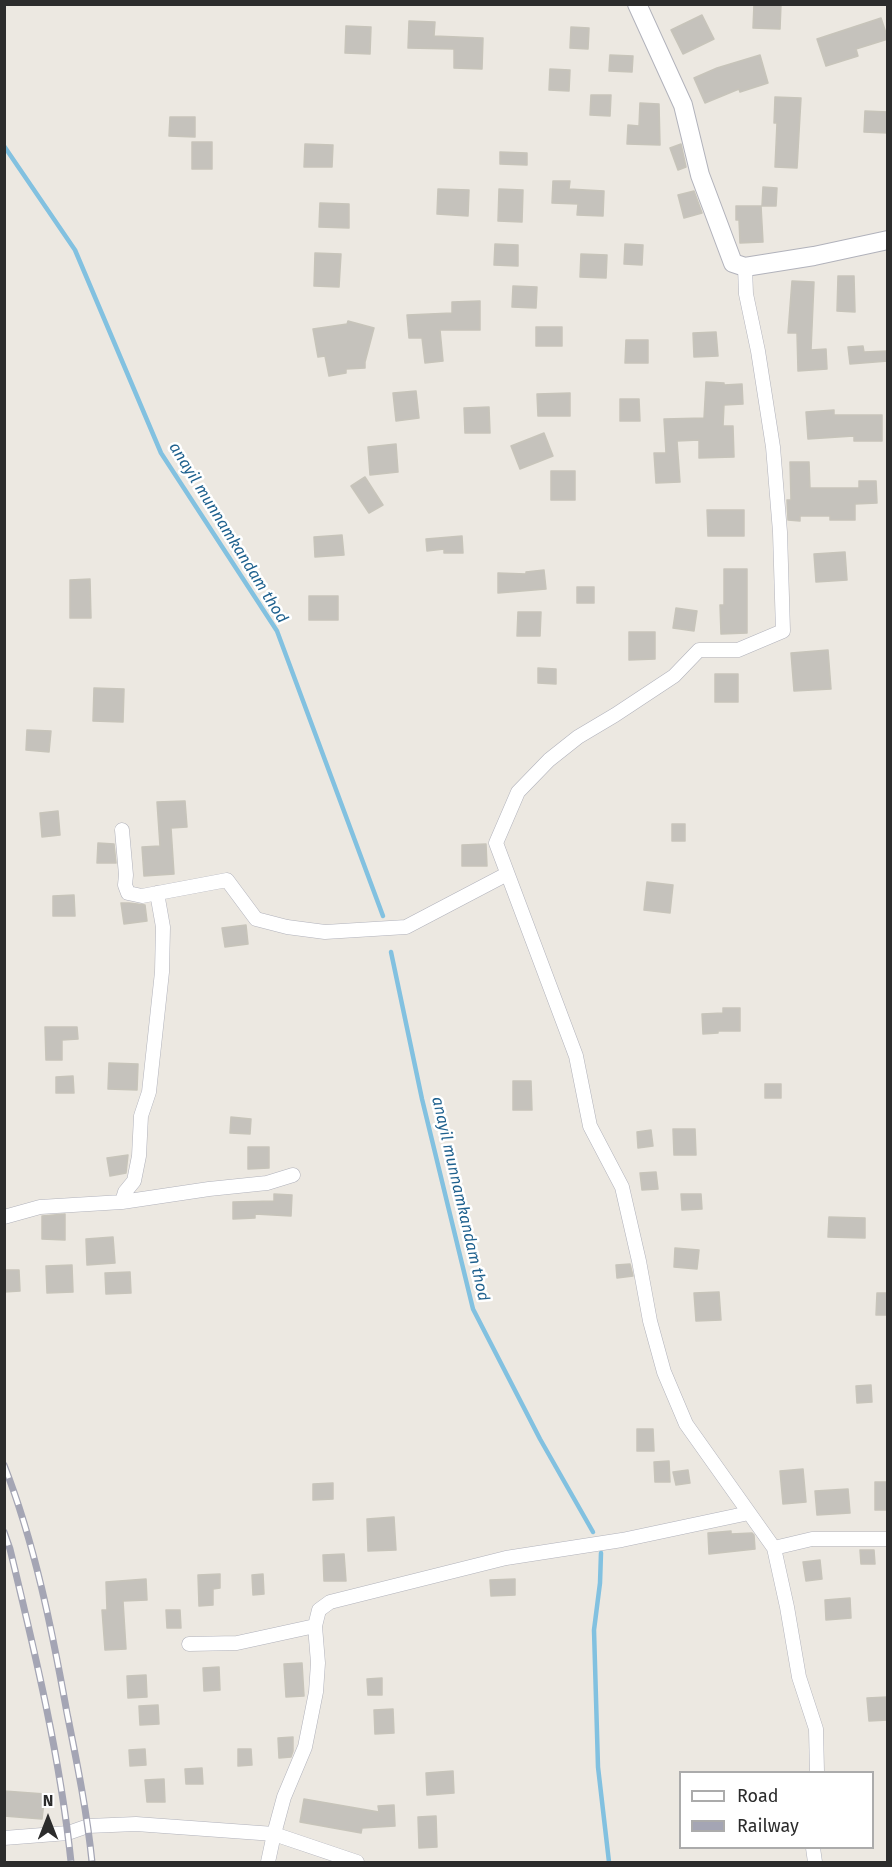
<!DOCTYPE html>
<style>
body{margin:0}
#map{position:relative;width:892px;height:1867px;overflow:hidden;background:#ece8e1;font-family:"Fira Sans",sans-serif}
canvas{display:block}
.frame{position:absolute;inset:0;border:6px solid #2c2c2c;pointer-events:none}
.legend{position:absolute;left:679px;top:1771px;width:195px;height:78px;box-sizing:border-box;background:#fff;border:2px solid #ababab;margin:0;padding:8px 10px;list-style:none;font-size:18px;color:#2c2c2c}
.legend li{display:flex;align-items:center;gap:12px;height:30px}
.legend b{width:30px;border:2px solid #ababab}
.north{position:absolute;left:18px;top:1789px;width:60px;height:60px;-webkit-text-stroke:4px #fff;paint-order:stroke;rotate:0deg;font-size:16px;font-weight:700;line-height:24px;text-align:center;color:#2c2c2c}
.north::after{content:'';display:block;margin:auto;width:21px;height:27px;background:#2c2c2c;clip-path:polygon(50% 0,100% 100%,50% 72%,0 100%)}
</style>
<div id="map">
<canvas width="892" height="1867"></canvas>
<div class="frame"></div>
<ul class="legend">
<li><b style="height:8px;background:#fff"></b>Road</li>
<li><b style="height:8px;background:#a4a5b4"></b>Railway</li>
</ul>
<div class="north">N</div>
</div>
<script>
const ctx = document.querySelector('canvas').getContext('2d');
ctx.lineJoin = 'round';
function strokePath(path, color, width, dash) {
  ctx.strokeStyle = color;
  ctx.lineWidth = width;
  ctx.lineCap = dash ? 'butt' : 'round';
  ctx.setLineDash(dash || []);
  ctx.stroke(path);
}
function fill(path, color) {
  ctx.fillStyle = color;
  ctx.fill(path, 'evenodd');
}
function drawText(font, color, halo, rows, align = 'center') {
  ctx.font = font + ' "Fira Sans",sans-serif';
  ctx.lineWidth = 5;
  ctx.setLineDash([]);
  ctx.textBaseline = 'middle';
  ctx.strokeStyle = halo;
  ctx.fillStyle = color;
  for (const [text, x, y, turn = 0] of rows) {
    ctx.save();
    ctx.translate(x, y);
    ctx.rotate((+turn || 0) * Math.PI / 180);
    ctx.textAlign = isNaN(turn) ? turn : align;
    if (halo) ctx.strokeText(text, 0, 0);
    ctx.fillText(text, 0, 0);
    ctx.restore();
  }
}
strokePath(new Path2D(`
 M4,146L75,250L161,453L277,631L383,916
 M391,952L422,1099L473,1309L540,1439L593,1532
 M601,1553L600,1583L594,1630L598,1767L609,1862`), '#82c1e0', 4.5);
const building = new Path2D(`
 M754,4H781L780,29L753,28Z
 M702,15L714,39L683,54L671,30Z
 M881,18L888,39L856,49L858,56L826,66L817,39Z
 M409,21L435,22L434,36L483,38L482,69L454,68V49L408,48Z
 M346,26L371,27L370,54L345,53Z
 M571,27L589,28L588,49L570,48Z
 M610,55L633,56L632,72L609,71Z
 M760,55L768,83L740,92L739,89L705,103L694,78L717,68Z
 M550,69L570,70L569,91L549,90Z
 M591,95H611L610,116L590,115Z
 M775,97L801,98L797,168L775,167L777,123H774Z
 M640,103L659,104L660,145L627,144L628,125L639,126Z
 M865,111L888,112V133L864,132Z
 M170,117H195V137L169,136Z
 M192,142H212V169H192Z
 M305,144L333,145L332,167H304Z
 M681,144L686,167L678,170L670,148Z
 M500,152L527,153V165L500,164Z
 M553,181H570L569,189L604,191L603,216L577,215L578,204L552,203Z
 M763,187L777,188L776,206H762Z
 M438,189L469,190L468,216L437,214Z
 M499,189L523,190L522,222L498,221Z
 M694,191L702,213L684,218L678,195Z
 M320,203L349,204V228L319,227Z
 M736,206H761L763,242L740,243L739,220H736Z
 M495,244L518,245V266L494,265Z
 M625,244L643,245L642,265L624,264Z
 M315,253L341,254L339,287L314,286Z
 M581,254L607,255L606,278L580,277Z
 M838,276H854L855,312L837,311Z
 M792,281L814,282L811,350L826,349L827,369L798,371L797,333H788Z
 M513,286L537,287L536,308L512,307Z
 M480,301V330H440L443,361L425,363L422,338H409L407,315L452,313V302Z
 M348,321L374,328L365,362V368L346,369V373L329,376L325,356L318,357L313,329L347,324Z
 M536,327H562V346H536Z
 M716,332L718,356L694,357L693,333Z
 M626,340H648V363H625Z
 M863,346L864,352L888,351V361L850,364L848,347Z
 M706,382L724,383V385L742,384L743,404L724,405L723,426H733L734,457L699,458V440L677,441L680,482L656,483L654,453H666L664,419L704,418Z
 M416,391L419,418L396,421L393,393Z
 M570,393V416H538L537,394Z
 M620,399H639L640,421H620Z
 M489,407L490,433H465L464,408Z
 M834,410V415H882V441H854V436L808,439L806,412Z
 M544,433L553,456L520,469L511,446Z
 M396,444L398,472L370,475L368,447Z
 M790,462H809L810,488H859V481H876L877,503L855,504V520H830V516H800V521L788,520L787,500H791Z
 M551,471H575V500H551Z
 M365,477L383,505L369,513L351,486Z
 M707,510H744V536H708Z
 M342,535L344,555L315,557L314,537Z
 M462,536L463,553H444V549L427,551L426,539Z
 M845,552L847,580L816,582L814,554Z
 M724,569H747V633L721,634L720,605H724Z
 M544,570L546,589L498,593V573L526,574V572Z
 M90,579L91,618H70V580Z
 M577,587H594V603H577Z
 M309,596H338V620H309Z
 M676,608L697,611L694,631L673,628Z
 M518,612H541L540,636H517Z
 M629,632H655V659L629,660Z
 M828,650L831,689L794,691L791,653Z
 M538,668L556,669V684L538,683Z
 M715,674H738V702H715Z
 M94,688L124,689L123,722L93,721Z
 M27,730L51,731L49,752L26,750Z
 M185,801L187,827L171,828L174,874L144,876L142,847L160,846L157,802Z
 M58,811L60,835L42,837L40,813Z
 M672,824H685V841H672Z
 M98,843L114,844L116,863H97Z
 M486,844L487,866H462V845Z
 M647,882L673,885L670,913L644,910Z
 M74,895L75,916H53V896Z
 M121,903H129L145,905L147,921L124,924Z
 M246,925L248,944L225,947L222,928Z
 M723,1008H740V1031H718V1033L703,1034L702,1014L723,1013Z
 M45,1027H77L78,1039L62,1040V1060H46Z
 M109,1063L138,1064L137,1090L108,1089Z
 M73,1076L74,1093H56V1077Z
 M513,1081H531L532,1110H513Z
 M765,1084H781V1098H765Z
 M231,1117L251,1119L250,1134L230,1133Z
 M673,1129H695L696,1155H674Z
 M651,1130L653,1146L638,1148L637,1132Z
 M248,1147H269V1168L248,1169Z
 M128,1155L126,1173L110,1176L107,1158Z
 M656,1172L658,1189L642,1190L640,1173Z
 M274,1194L292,1195L291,1216L255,1214V1218L233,1219V1202L274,1201Z
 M681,1194H701L702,1209L682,1210Z
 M65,1214V1240L42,1239V1216Z
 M829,1217L865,1218V1238L828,1237Z
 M113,1237L115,1263L87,1265L86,1239Z
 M675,1248L699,1250L697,1269L674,1267Z
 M630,1264L633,1276L617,1278L616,1265Z
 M72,1265L73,1292L47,1293L46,1266Z
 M4,1270H19L20,1291L4,1292Z
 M130,1272L131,1293L106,1294L105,1273Z
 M719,1292L721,1320L696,1321L694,1293Z
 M877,1293H888V1315H876Z
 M871,1385L872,1402L857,1403L856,1386Z
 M637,1429H653L654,1451H637Z
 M669,1461L670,1482H655L654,1462Z
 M803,1469L806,1502L783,1504L780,1471Z
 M688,1470L690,1483L676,1485L673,1472Z
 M875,1482H888V1510H875Z
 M333,1483V1499L313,1500V1484Z
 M848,1489L850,1513L817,1515L815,1491Z
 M394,1517L396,1550L368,1551L367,1519Z
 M731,1531V1534L752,1533L754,1535L755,1549L709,1554L708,1533Z
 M860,1550H874L875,1564H861Z
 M344,1554L346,1581H324L323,1555Z
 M820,1560L822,1579L806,1581L803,1562Z
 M220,1574V1588L213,1589V1605L199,1606L198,1575Z
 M263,1574L264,1594L253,1595L252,1575Z
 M146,1579L147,1600L123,1601L126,1649L105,1650L102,1610H107L106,1582Z
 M515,1579V1595L491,1596L490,1580Z
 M850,1598L851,1618L826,1620L825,1600Z
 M166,1610H180L181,1628H167Z
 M302,1663L304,1696L286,1697L284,1664Z
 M219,1667L220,1690L204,1691L203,1668Z
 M146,1675L147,1697L128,1698L127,1676Z
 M382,1678V1695H368L367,1679Z
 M888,1697V1720L869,1721L867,1698Z
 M158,1705L159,1724L140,1725L139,1706Z
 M393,1709L394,1733L375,1734L374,1710Z
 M293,1737V1751L291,1757L279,1758L278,1738Z
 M145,1749L146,1765L130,1766L129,1750Z
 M238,1749H251L252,1765L238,1766Z
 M202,1768L203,1784H186L185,1769Z
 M453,1771L454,1793L427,1795L426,1773Z
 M164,1779L165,1802H147L145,1780Z
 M4,1791L45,1794L42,1819L4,1816Z
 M304,1799L379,1812L378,1806L394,1805L395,1826L362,1828L361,1833L300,1822Z
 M436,1816L437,1847L419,1848L418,1817Z`);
fill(building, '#c5c2bc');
strokePath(building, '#c7c4ba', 1.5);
const street = new Path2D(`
 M745,267L746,294L758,351L773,447L780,532L783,631L738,650H699L674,676L615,715L578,737L549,760L518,792L496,843L576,1056L590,1126L622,1187L639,1261L650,1321L664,1372L686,1424L774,1548L787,1607L799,1677L816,1729L817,1772
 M122,830L126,875L125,885L128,893L142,896L227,880L256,919L287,927L325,932L406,927L507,874
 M122,1202L209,1189L267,1183L293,1175
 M4,1217L40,1207L122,1202L125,1192L134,1181L139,1156L141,1116L149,1092L162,972L163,927L157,893
 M774,1548L812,1539H888
 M189,1644L237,1643L315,1626
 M4,1838L68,1833L88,1826L136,1824L274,1834L284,1797L305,1747L316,1692L318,1663L315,1626L319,1610L330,1602L506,1558L622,1540L749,1513
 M813,1848L815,1862
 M268,1862L274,1834L357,1862`);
const secondary = new Path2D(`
 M637,4L683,105L700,175L733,263L745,267L814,256L888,240`);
strokePath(street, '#b1b2bb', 15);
strokePath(secondary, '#b1b2bb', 20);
strokePath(street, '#fff', 14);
strokePath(secondary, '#fff', 18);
const rail = new Path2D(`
 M4,1465C35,1544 52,1630 67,1713C77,1763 87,1812 92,1862
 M4,1532L10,1549C35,1653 60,1756 71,1862`);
strokePath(rail, '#a4a5b4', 7);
strokePath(rail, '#fff', 4.5, [14]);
drawText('italic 16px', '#1f618e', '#fff', [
 ["anayil munnamkandam thod",228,533,58],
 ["anayil munnamkandam thod",460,1199,77]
]);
</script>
